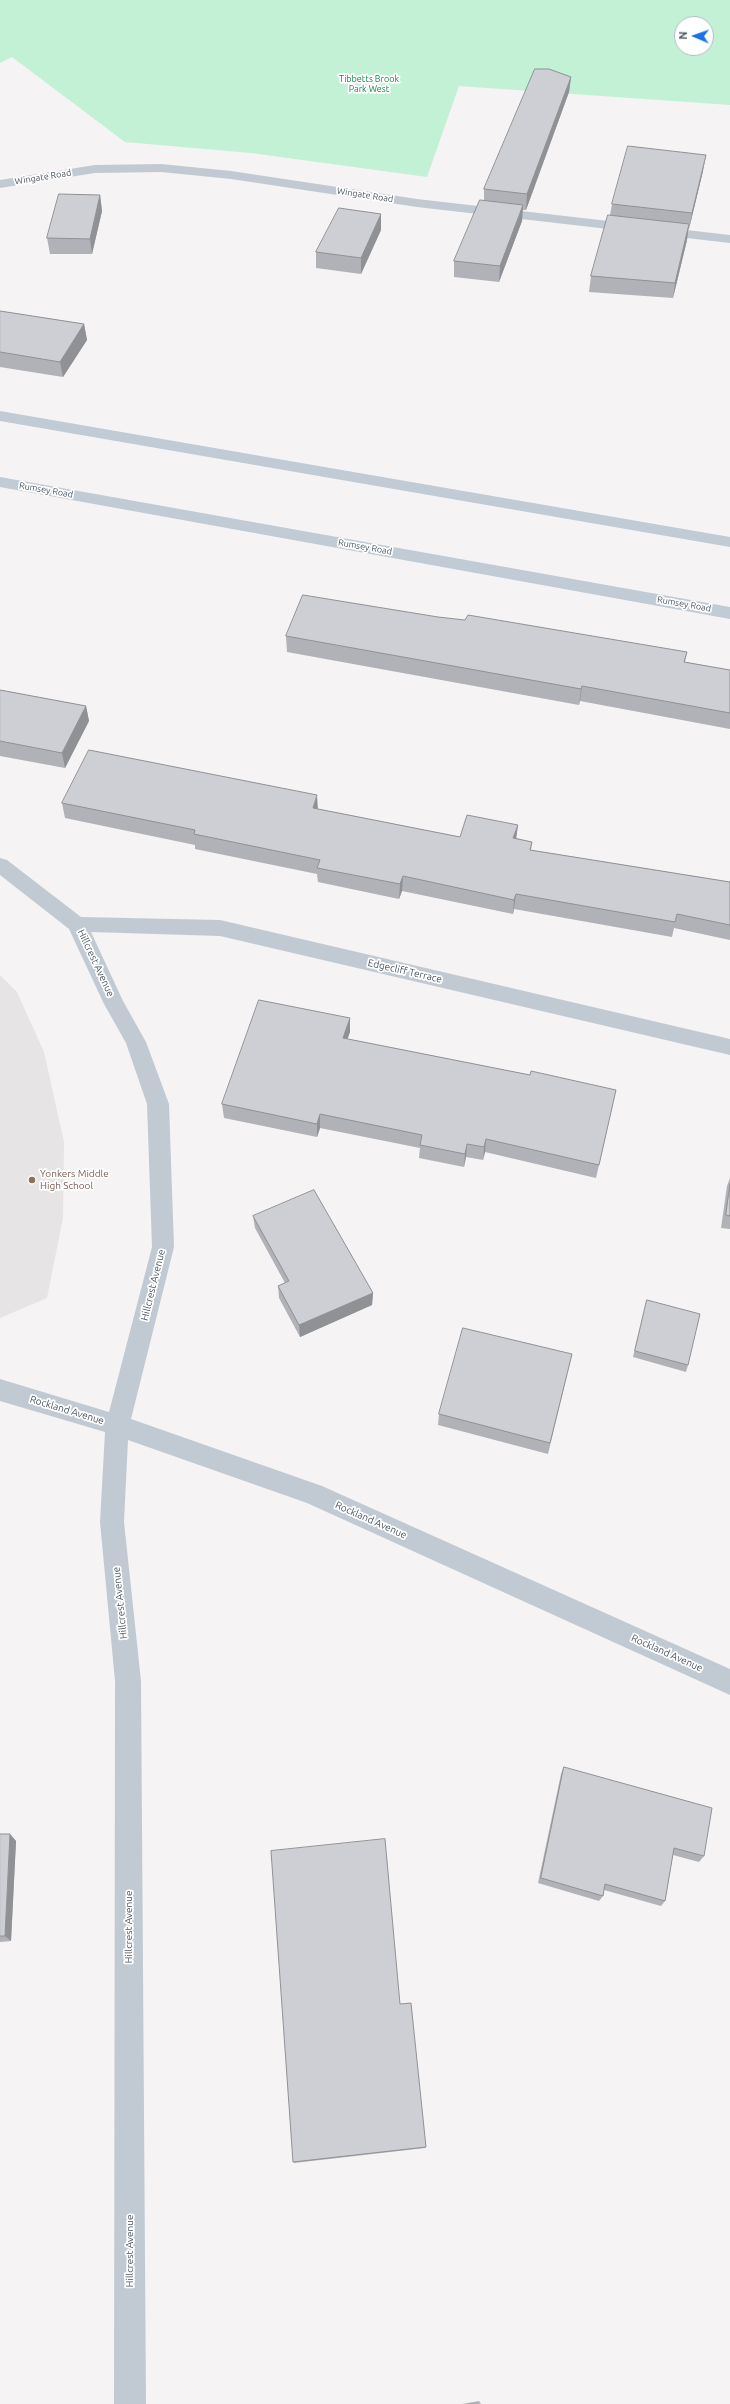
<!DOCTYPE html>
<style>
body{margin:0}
#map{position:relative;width:730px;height:2404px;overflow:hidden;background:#f5f3f3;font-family:Ubuntu,sans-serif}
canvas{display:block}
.north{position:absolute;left:674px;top:16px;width:40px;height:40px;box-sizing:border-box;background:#fff;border:1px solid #b7bbc0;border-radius:50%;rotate:272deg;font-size:11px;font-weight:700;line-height:16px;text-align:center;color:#4a5661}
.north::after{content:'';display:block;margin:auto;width:14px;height:18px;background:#1a73e8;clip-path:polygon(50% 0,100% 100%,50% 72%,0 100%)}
</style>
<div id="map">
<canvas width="730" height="2404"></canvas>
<div class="north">N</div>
</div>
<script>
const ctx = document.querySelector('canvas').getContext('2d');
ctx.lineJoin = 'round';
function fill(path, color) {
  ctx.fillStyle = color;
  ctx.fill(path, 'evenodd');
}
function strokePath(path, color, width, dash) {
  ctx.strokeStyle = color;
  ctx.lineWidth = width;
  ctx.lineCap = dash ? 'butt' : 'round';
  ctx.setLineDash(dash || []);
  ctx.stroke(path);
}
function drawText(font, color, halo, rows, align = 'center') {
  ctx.font = font + ' Ubuntu,sans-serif';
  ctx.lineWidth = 3.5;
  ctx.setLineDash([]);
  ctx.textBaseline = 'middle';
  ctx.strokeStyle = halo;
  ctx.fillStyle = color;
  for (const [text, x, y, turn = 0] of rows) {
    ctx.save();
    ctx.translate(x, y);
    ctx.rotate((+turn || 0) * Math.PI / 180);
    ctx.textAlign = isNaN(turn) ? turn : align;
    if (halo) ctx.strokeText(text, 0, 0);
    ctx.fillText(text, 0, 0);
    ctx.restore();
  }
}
fill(new Path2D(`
 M0,975L17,992L44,1052L64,1142L63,1218L47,1298L0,1318Z`), '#e6e4e5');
fill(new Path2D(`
 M0,0H730V105L459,86L427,177L251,153L125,142L12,57L0,63ZM682,24H706V48H682Z`), '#c3f1d5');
fill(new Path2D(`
 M161,164L231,171L417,199L730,235V243L417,207L231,179L161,172L95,173L0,188V180L95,165Z
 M0,858L7,860L81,917L220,920L730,1039V1055L220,936L91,932L123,1001L146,1042L169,1104L174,1247L131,1419L322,1486L730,1669V1695L307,1503L128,1440L124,1522L141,1681L146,2404H114L115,1681L100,1522L105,1432L0,1401V1379L109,1412L152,1247L147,1104L126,1043L104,1004L69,929L0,875Z`), '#c1cad2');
fill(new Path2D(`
 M0,411L730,537V547L0,421Z
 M0,477L730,607V619L0,487Z`), '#c1cbd6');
fill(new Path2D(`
 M571,77L569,92L526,210H523L522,221L499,282L454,277V261L484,200V189Z
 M703,171L689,229H688L687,240L673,298L589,292L591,276L610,215L612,204Z
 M100,195L102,211L92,254H50L47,238Z
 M381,214V230L361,274L316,268V252Z
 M0,311L84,324L87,340L63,377L0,367Z
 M438,617L687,652L685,662L730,670V729L580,701L579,705L287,652L286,636Z
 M0,690L86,706L89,721L65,768L0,756Z
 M62,803L318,809L460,837L518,825L516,838L532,842L531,850L730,882V940L674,928L672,937L514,909L513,914L402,891L399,899L318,882L317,874L195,849V845L65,818Z
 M350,1018V1032L347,1039L530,1075L616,1090L596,1178L485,1152L483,1160L466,1157L464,1167L419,1158L420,1148L320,1128L317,1137L224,1118L222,1104Z
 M730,1178V1229L721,1228L727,1186Z
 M253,1216L373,1293L372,1305L300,1337L279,1298L278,1286L285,1283L255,1228Z
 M647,1300L688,1365L686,1372L633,1357Z
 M572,1354L548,1454L438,1425L439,1414Z
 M564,1767L704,1856L699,1862L673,1855L665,1901L661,1906L604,1890L603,1896L599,1901L538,1883L561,1774Z
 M0,1834H10L16,1841L11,1941L0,1942Z
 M400,2004L426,2147L425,2148L294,2163L293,2162Z
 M479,2401L481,2404H462Z`), '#b0b2b7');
fill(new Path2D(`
 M571,77L569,92L526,210L527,194Z
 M706,155L703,171L689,229L692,213Z
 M100,195L102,211L92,254L90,239Z
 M523,205L522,221L499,282L500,266Z
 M381,214V230L361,274V258Z
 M689,224L687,240L673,298L675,283Z
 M84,324L87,340L63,377L60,362Z
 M582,686L580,701L579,705L581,689Z
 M86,706L89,721L65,768L62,753Z
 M317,795L318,810L313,808Z
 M518,825L516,840L513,838Z
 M403,876L402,891L399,899L400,884Z
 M516,894L514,909L513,914L514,900Z
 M350,1018V1032L343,1052V1038Z
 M320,1114V1128L317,1137V1124Z
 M486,1139L485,1152L483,1160L484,1147Z
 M467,1144L466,1157L464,1167L465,1154Z
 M373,1293L372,1305L300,1337L299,1325Z
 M10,1834L16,1841L11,1941L5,1936Z`), '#909195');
const building = new Path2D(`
 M535,69H549L571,77L527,194L484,189Z
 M628,146L706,155L692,213L612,204Z
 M59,194L100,195L90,239L47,238Z
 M480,200L523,205L500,266L454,261Z
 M339,208L381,214L361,258L316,252Z
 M608,215L689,224L675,283L591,276Z
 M0,311L84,324L60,362L0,352Z
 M303,595L438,617L465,620L468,615L687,652L684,662L730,670V713L582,686L581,689L286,636Z
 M0,690L86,706L62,753L0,741Z
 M89,750L317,795L313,808L460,837L467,815L518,825L513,838L532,842L530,850L730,882V925L677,914L675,922L516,894L514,900L403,876L400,884L317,868L320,860L194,834L195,830L62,803Z
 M259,1000L350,1018L343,1038L530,1075L531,1071L616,1090L599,1165L486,1139L484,1147L467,1144L465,1154L420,1145L422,1135L320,1114L317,1124L222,1104Z
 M730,1184V1216L726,1215Z
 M314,1190L373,1293L299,1325L278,1286L289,1281L253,1216Z
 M647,1300L700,1314L688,1365L635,1351Z
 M463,1328L572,1354L550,1443L439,1414Z
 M564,1767L712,1808L704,1856L674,1848L665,1901L605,1884L603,1896L541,1878Z
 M0,1834H10L5,1936H0Z
 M385,1839L400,2004L411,2003L426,2147L293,2162L271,1851Z`);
fill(building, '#cdcfd5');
strokePath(building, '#909195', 1);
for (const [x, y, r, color] of [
 [32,1180,4,"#8d6e63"]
]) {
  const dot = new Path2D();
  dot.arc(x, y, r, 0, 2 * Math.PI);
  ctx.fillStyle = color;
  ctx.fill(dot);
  strokePath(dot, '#fff', 1.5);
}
drawText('9px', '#17864f', '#fff', [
 ["Tibbetts Brook",369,79],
 ["Park West",369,89]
]);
drawText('9px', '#4a5661', '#fff', [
 ["Wingate Road",43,177,-9],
 ["Wingate Road",365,195,9],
 ["Rumsey Road",46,490,10],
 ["Rumsey Road",365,547,10],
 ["Rumsey Road",684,604,10]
]);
drawText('10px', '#4a5661', '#fff', [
 ["Hillcrest Avenue",96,963,65],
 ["Edgecliff Terrace",405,971,13],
 ["Hillcrest Avenue",153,1285,-76],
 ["Rockland Avenue",67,1410,17],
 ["Rockland Avenue",371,1520,24],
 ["Hillcrest Avenue",120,1603,-96],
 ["Rockland Avenue",667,1653,24],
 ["Hillcrest Avenue",129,1927,-90],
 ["Hillcrest Avenue",130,2251,-90]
]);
drawText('10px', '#785e54', '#fff', [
 ["Yonkers Middle",40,1174],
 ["High School",40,1186]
], 'left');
</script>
